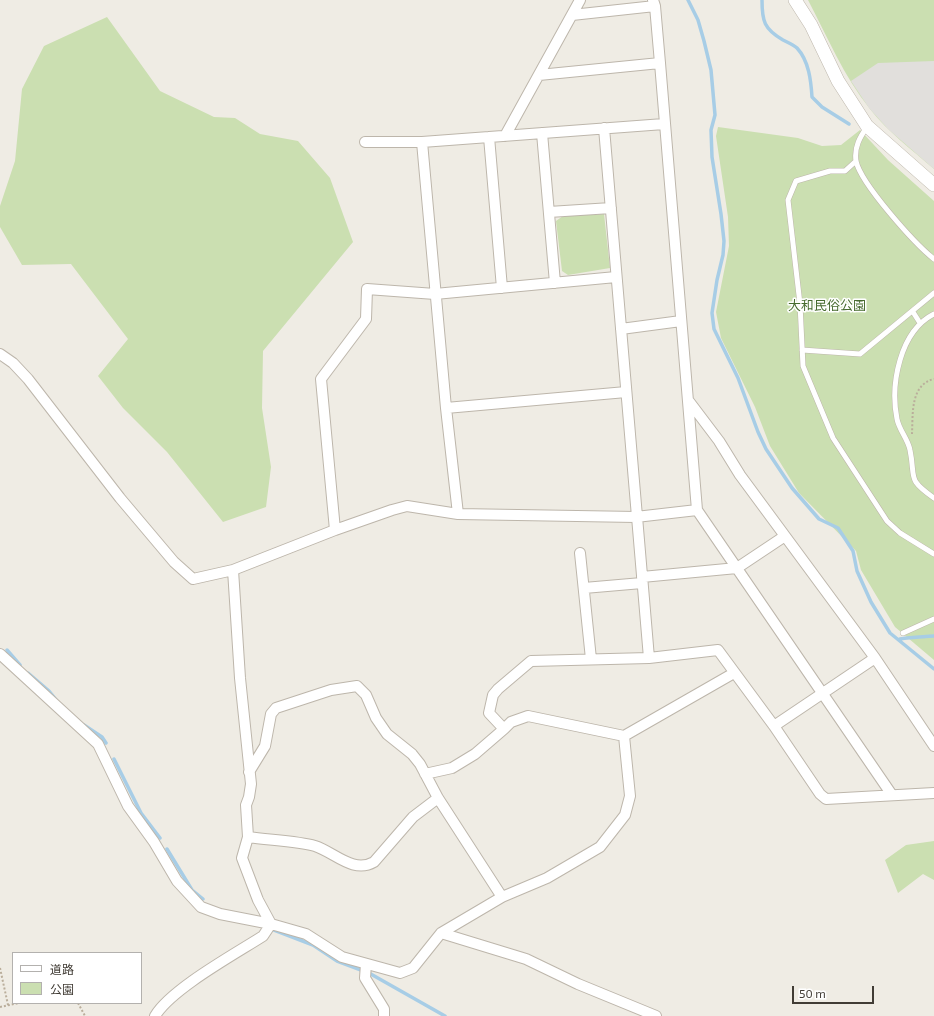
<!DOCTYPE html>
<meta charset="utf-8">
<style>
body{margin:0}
#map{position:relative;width:934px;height:1016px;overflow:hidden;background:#efece4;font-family:"Exo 2","Noto Sans JP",sans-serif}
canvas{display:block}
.legend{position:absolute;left:12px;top:952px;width:130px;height:52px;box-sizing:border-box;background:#fff;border:1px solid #b3b1ae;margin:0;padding:5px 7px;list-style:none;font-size:12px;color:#413c35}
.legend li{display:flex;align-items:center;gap:8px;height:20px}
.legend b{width:20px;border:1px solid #b3b1ae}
.scale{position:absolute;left:792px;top:986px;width:82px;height:18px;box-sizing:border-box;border:2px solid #413c35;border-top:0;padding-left:5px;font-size:12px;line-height:14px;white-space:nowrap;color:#413c35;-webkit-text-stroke:3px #fff;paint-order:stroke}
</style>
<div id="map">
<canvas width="934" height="1016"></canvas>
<ul class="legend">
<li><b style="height:5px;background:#fff"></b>道路</li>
<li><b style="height:11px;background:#cbdfb1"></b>公園</li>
</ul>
<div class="scale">50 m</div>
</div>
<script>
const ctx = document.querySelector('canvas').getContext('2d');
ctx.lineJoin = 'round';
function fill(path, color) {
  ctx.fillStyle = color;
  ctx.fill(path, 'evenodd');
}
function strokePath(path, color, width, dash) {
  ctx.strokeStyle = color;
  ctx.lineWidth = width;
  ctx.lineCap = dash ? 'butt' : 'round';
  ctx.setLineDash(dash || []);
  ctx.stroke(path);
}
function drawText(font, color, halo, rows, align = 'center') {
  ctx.font = font + ' "Exo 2","Noto Sans JP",sans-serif';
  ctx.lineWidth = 3;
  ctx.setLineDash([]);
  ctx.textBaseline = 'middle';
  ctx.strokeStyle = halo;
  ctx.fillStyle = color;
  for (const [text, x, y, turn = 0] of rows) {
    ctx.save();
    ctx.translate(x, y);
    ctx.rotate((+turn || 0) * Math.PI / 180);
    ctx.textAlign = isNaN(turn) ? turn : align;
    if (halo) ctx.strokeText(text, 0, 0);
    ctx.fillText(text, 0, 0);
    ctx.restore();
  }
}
fill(new Path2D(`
 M808,0H934V169C912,150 888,132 870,109C844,77 827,36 808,0Z
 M107,17L160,91L214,117L235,118L260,134L298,141L330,178L353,242L263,351L262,408L271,467L266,507L223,522L167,452L123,408L98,376L128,339L71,264L22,265L0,227V206L15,161L22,89L44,46Z
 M718,127L798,138L822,146L841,145L860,130L888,160L934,201V660L895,627L861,570L856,551L799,493L770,446L755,407L721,338L716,312L729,246L728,217L716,136Z
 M604,214L610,268L568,275L562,271L556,221L563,216Z
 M934,841V880L923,874L898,893L885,860L906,845Z`), '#cbdfb1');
fill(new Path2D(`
 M934,61V169L888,129L869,108L851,81L878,63Z`), '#e1dfdc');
strokePath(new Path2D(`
 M688,0L698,20L704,41L711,70L715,115L711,130L712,157L721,214L724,241L723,255L717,280L712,313L714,329L738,378L758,432L766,449L792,488L819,519L838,528L853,551L857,571L871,602L890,633L934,669
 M762,0C762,21 764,29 783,40C787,42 794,45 797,48C809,61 811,81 812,97L822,107L849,124
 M900,639C912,637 922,637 934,636
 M7,650L20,665
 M28,673L49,691L57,701
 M84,725L102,737L106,743
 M114,759L141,813L160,838
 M167,849L192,890L203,899
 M274,930L313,945L337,961L369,973L445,1016`), '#a7cde6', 3.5);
const service = new Path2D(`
 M867,127C860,137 854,147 856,161C861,184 915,244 934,259
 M856,161L845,171H830L796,181L788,200L800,304L803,366L833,438L887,521L900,533L934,554
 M913,312L920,323
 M934,314C900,331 890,384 897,419C899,430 908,439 910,450C916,479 906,478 934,498
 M802,350L860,354L934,293
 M903,633L934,619`);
const minor = new Path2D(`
 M653,0L655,6L660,63L697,510L892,795
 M572,15L655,6
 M539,75L660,63
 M604,128L649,658
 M542,133L555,283
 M505,136L580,0
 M489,137L502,288
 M365,142H422L664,124
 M422,142L446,408L458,514
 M549,212L611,208
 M621,329L681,321
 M0,354L13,363L28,379L120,498L174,562L193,579L233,570L335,530L392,510L407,506L458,514L636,517L697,510
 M688,400L719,441L740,475L875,658L934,746
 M446,408L626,392
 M335,530L321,379L366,319L367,289L435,294L616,277
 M580,553L591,659
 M233,570L240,678L251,784L249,797L246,805L248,837L242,858L258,900L271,924
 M642,577L737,568L785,536
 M584,588L642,583
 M0,654L98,744L128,806L154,842L177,881L201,907L220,914L271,924L306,934L342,957L400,973L413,968L441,933L502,897L547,878L600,847L625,815L630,796L624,736
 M774,726L875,658
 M504,729L511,722L528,716L624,736L734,673
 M249,772L265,746L271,714L276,708L331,690L357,686L366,695L376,718L387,734L412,754L420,764L438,798L502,897
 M425,774L452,768L475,754L504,729L489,713L493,695L498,689L531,661L649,658L718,650L774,726L820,794L826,799L934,793
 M248,837C267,840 297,841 315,846C334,852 353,874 374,862L413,817L438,798
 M441,933L526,959L578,984L656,1016
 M366,964L365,978L384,1009V1016
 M155,1016C171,989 235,954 263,936L271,924`);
const tertiary = new Path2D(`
 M795,0L811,25L838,81L867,126L934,185`);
strokePath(service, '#bdb6ab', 6);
strokePath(minor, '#bdb6ab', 12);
strokePath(tertiary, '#bdb6ab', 14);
strokePath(new Path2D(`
 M912,434C913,414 910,385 934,379
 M0,968L8,1005
 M78,1003L85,1016
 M0,1007L19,1003`), '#baae9b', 2, [2, 2]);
strokePath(service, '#fff', 5);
strokePath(minor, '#fff', 10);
strokePath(tertiary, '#fff', 13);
drawText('13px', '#476b30', '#fff', [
 ["大和民俗公園",827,306]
]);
</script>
